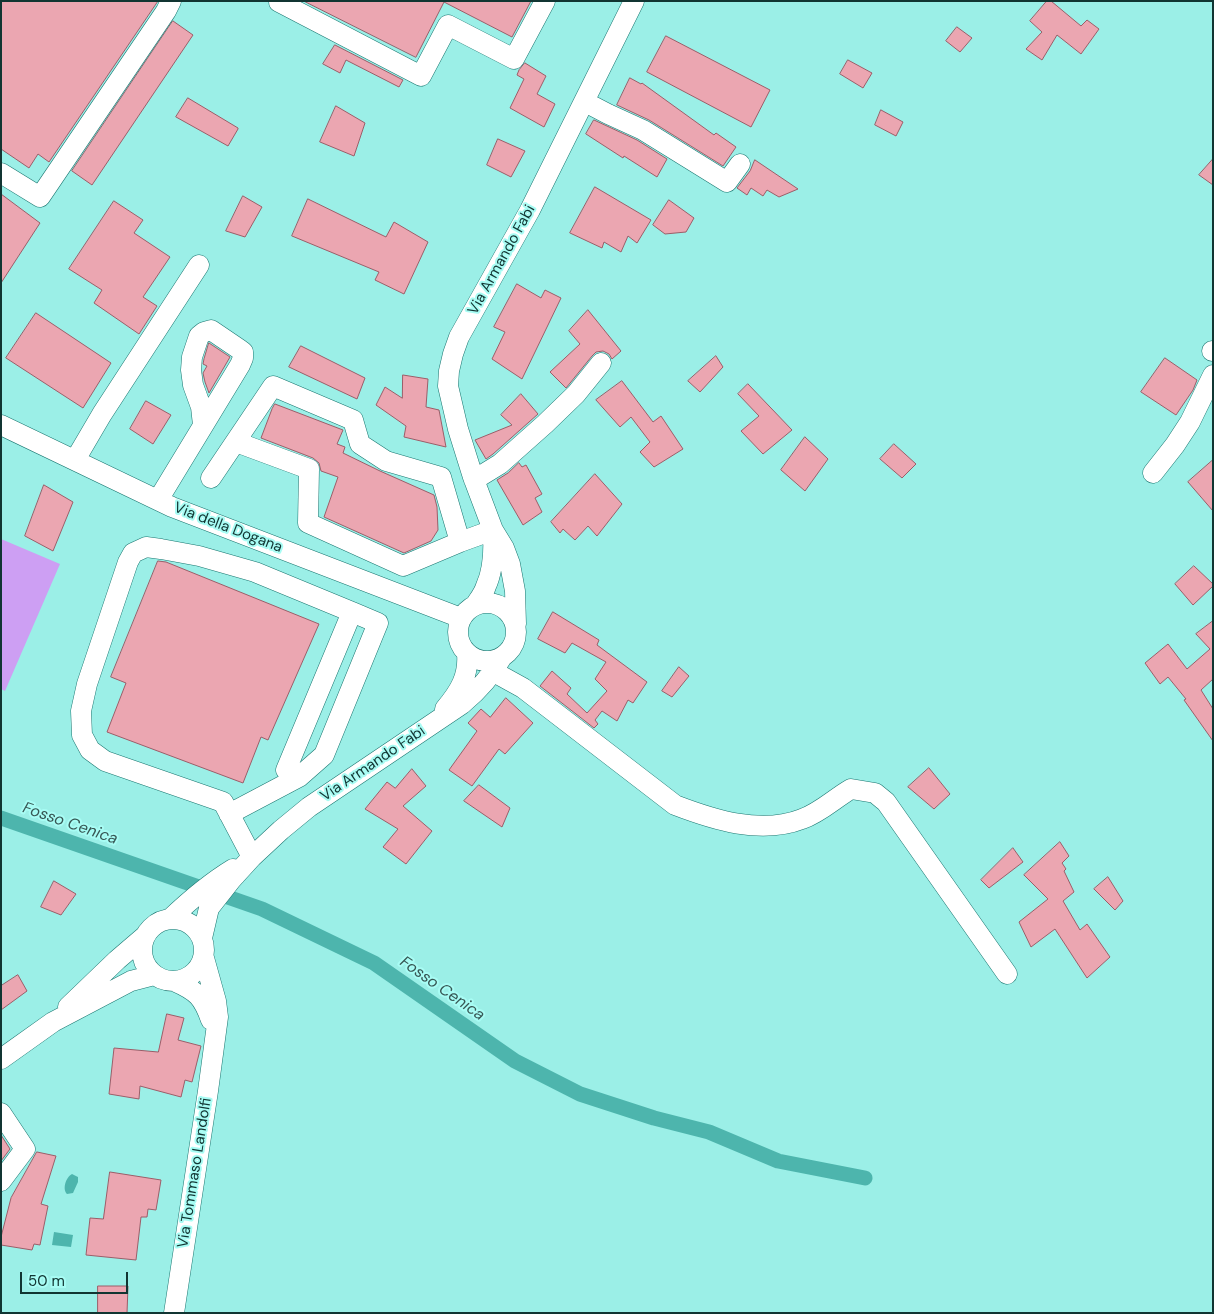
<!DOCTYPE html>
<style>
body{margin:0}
#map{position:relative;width:1214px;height:1314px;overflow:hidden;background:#9befe7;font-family:"DM Sans",sans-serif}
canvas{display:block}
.frame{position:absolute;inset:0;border:2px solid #113532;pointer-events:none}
.scale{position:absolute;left:20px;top:1272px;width:108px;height:22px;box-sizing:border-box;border:2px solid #113532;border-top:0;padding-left:6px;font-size:15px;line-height:18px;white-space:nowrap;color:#113532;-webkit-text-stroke:4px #a8fcf4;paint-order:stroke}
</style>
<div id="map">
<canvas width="1214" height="1314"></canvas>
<div class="frame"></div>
<div class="scale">50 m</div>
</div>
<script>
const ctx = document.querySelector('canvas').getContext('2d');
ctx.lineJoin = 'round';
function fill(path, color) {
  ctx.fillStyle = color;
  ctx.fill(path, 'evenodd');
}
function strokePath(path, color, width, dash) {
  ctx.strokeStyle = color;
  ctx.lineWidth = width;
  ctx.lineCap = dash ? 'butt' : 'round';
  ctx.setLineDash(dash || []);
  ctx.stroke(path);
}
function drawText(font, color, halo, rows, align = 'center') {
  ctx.font = font + ' "DM Sans",sans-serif';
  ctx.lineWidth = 4;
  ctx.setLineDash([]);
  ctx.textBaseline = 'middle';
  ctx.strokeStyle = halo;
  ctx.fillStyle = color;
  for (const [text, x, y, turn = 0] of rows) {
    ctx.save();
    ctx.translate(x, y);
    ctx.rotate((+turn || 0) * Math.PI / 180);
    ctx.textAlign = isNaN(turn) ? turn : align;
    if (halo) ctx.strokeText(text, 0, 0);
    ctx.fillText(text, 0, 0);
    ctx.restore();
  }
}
fill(new Path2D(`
 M1,539L60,564L5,691L1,689Z`), '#cd9ff3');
fill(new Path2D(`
 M72,1174L78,1177V1182L73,1193L67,1194C62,1189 66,1177 72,1174Z
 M54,1232L73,1235L71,1247L52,1245Z`), '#4db5ad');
strokePath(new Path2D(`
 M1,818L262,909L374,963L515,1061L580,1094L654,1118L709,1132L778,1161L865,1178`), '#4db5ad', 15);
const building = new Path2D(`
 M1,1H158L49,162L38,154L29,168L1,149Z
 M304,1H531L512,37L444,2L416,57Z
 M1047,1H1051L1081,26L1087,20L1099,29L1081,54L1057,35L1042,60L1026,49L1042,32L1030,21Z
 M173,21L193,35L92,185L72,171Z
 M957,27L972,38L960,52L946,41Z
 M666,36L770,90L751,127L647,72Z
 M335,45L403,80L399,87L346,60L340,73L323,64Z
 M848,60L872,73L863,88L840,74Z
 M525,63L546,76L537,94L555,104L544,127L510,108L524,79L517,75L519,70Z
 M630,78L641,84L642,83L714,135L716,133L736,147L723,166L649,120L617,105Z
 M188,98L238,128V129L228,146L176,117Z
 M336,106L365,123L354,156L320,142Z
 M881,110L903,122L896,136L875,125Z
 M594,120L637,140L667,159L657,177L624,156L623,158L586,134Z
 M498,139L525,151L511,177L487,165Z
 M1213,159V185L1199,175Z
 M755,160L798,189L779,197L767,190L763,196L751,188L747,195L737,188L750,171Z
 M595,187L651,220L637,243L628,236L621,252L604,242L602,248L570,233Z
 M1,194L40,223L1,283Z
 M243,196L262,207L245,237L226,231Z
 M308,199L386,237L394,222L428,242L404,294L375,280L379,272L292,236Z
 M669,200L694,218L686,232L665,234L653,225Z
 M114,201L143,220L134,233L170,257L143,297L157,306L139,334L94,303L102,290L69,269Z
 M517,284L541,298L545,290L561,298L522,379L492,359L505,332L494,327Z
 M588,310L621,351L612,359L609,354L603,351L596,352L592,356L566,388L550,372L580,344L569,331Z
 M36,313L111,363L83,408L6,358Z
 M209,343L230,357L209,393L205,382L203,373L207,366L203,364L204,359Z
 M301,346L365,378L357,399L289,367Z
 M716,356L723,367L700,392L688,381Z
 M1165,358L1197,380L1193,390L1176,415L1141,392Z
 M403,375L428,379L426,407L439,410L446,447L404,437L406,426L376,405L385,387L402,398Z
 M622,381L653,422L661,416L683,449L654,467L640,452L650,442L631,417L620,427L596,400Z
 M748,384L792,430L763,454L741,431L759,416L738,394Z
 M521,394L538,414L493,454L486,459L475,440L512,425L501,415Z
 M146,401L171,415L153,444L130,429Z
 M275,404L343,430L337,444L345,447L343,453L380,471L434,495L437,507L438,530L431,541L404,553L324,517L338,477L321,471L319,463L313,458L261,438L272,409Z
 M805,437L828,459L805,491L781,470Z
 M894,444L916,464L902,478L880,459Z
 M1213,460V511L1188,482Z
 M519,463L522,467L526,465L542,494L535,498L542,512L523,525L497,480L508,473Z
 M595,474L622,504L597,536L588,526L575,540L563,529L560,533L551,522Z
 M44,485L73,502L53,551L25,536Z
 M158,561L166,562L319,624L268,740L261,737L243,783L107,732L126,683L111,677Z
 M1194,566L1213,584V586L1193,605L1175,584Z
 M553,612L599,640L597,645L647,682L633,703L628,700L617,721L602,711L595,720L598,724L594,728L540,686L552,671L571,688L567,694L587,713L607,691L595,679L606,662L572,643L565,653L538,639Z
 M1213,621V679L1201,690L1213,709V741L1184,700L1186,699L1168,677L1160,684L1145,663L1168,644L1187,669L1210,649L1196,634Z
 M679,667L689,676L672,697L662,691Z
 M506,698L533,723L505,754L499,749L472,786L449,770L477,731L468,723L481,709L490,717Z
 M929,768L950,794L934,809L908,787Z
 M412,769L426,786L403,806L432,831L406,864L383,847L398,829L365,809L387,782L395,788Z
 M479,785L510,808L502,827L464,801Z
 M1060,842L1069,856L1062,863L1066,869L1064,871L1074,892L1063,901L1080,930L1087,924L1110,957L1087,978L1055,929L1031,947L1019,922L1048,899L1024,875Z
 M1013,848L1023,862L989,888L981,880Z
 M1108,877L1123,901L1115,910L1094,889Z
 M54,881L76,894L61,915L41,907Z
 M18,975L27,991L1,1010V986Z
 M167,1014L184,1018L178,1040L201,1046L192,1082L185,1080L181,1097L140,1086L139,1099L109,1094L114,1048L158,1052Z
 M1,1135L10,1149L1,1161Z
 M37,1152L56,1156L41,1204L48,1206L40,1245L34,1244L32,1250L1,1245V1237L11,1198Z
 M110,1172L161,1180L156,1210L148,1209L147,1217H141L136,1260L86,1255L90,1218L103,1219Z
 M98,1286H128L127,1313H98Z`);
fill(building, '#eba6b1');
strokePath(building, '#9b5d68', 1);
const minor = new Path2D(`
 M279,1V2L421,76L448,25L514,59L545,1
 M585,102L608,114L643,130L727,182L740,164
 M1,173L40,197L166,11L171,1
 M1212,351H1213
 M1,425L172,507L461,618
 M236,442L309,469L308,523L403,566L460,542
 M75,460L102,414L199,265
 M1153,473L1175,445L1190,422L1213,375
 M211,478L273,386L353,420L360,444L386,461L441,477L460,542L493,530
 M474,480L500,464L545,424L576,394L601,363
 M158,500L240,365L243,358V352L239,349L211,330L204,332L199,336L192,357L191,370L193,385L201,407L203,425
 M458 632a29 29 0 1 1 58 0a29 29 0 1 1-58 0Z
 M476,604C480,598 484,593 486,586C494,569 494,548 493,530
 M516,624L515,591L510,564L504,548L493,530L473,477L458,429L448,386L449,371L453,354L459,337L530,210L634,1
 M494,672L523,688L675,805C714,820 761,835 802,819C820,813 835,798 851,789L875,793L886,802L1007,974
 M445,709C460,691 469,676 467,653
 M229,814L299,777L324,755L378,623L352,612
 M252,857L223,802L105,761L90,750L82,735L81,711L87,684L128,562L133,553L146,547L161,549L199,556L255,572L352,612L286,770
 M142 950a31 31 0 1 1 62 0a31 31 0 1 1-62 0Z
 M170,919C190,900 210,883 233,869
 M202,938L209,908L231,880L252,857L281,830L309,807L462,704C479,690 491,677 502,657
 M174,981C197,991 203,997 211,1020
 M68,1007L117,960L145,936
 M1,1059L53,1022L131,981L154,975
 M1,1113L25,1149L1,1181
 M174,1313L208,1091L218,1017L216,1001L204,958`);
strokePath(minor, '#1a7670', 21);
strokePath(minor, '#fff', 20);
drawText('15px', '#113532', '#a8fcf4', [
 ["Via Armando Fabi",502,260,-61],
 ["Via della Dogana",228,528,21],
 ["Via Armando Fabi",373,764,-34],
 ["Via Tommaso Landolfi",195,1173,-81]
]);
drawText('italic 16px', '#375754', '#a8fcf4', [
 ["Fosso Cenica",70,824,19],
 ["Fosso Cenica",442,989,35]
]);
</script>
